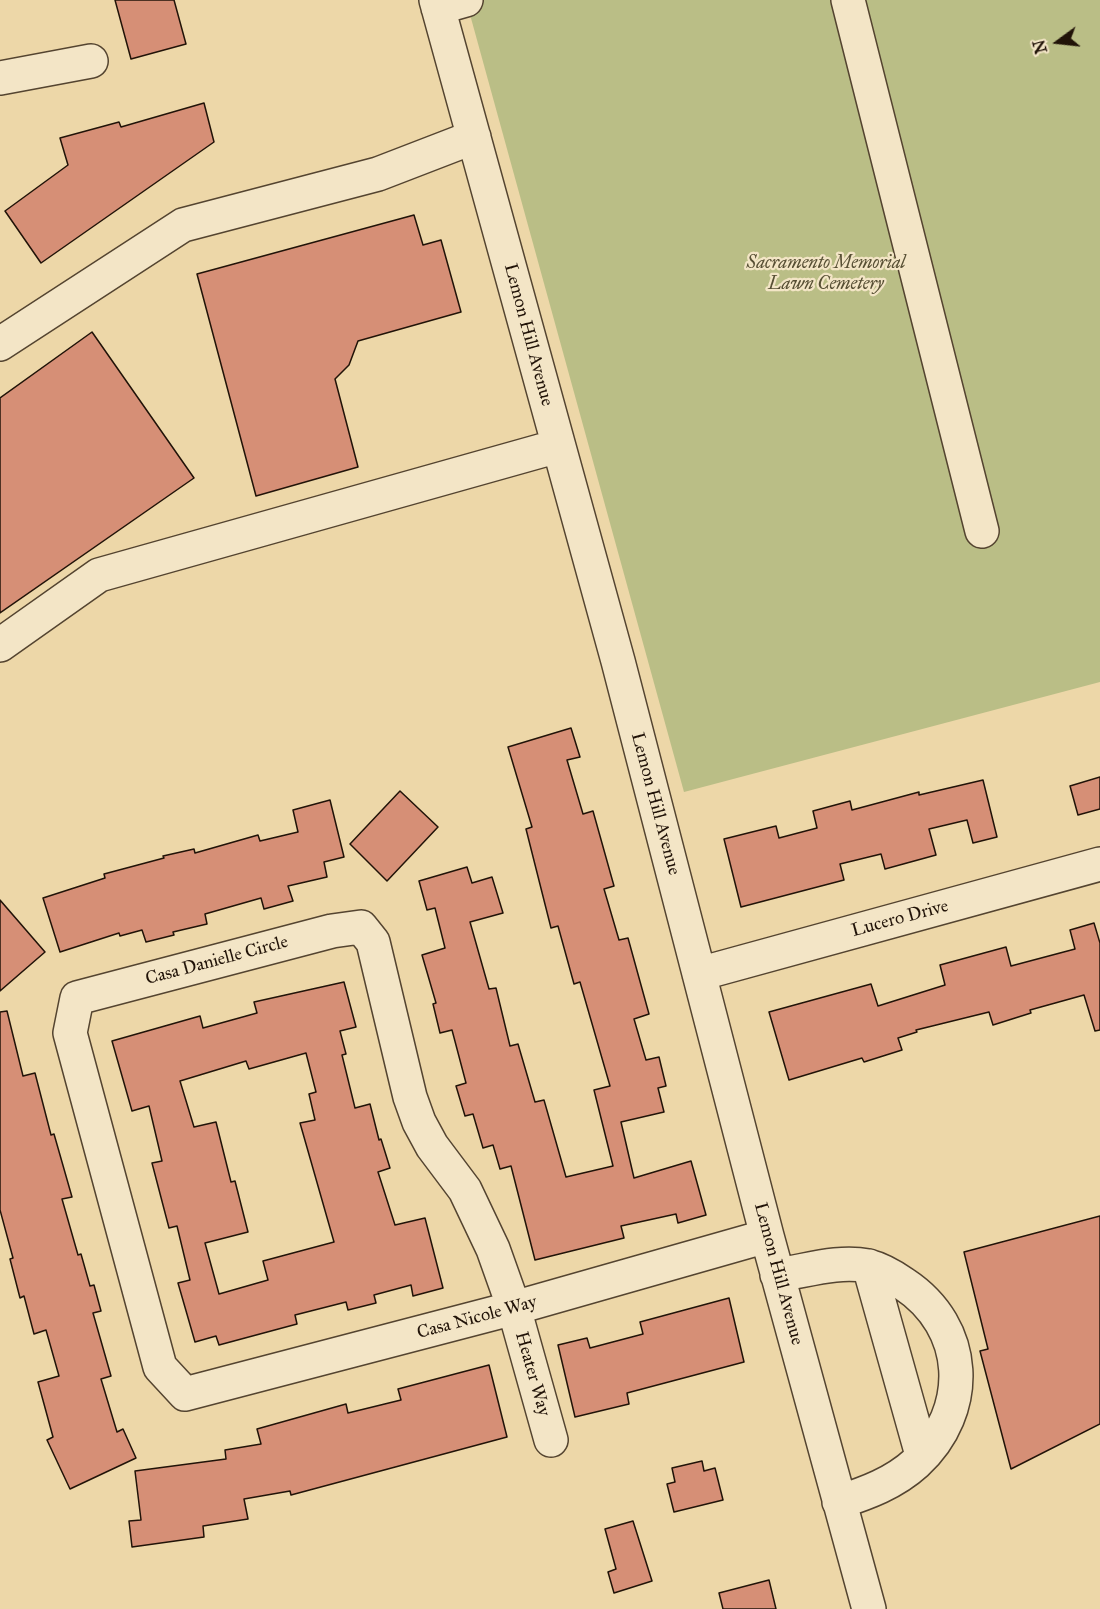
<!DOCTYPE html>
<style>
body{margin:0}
#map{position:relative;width:1100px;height:1609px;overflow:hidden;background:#edd7a8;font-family:"IM FELL Great Primer",serif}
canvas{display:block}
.north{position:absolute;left:1028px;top:12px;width:60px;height:60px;-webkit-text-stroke:4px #f3e5c6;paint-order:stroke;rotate:255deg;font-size:16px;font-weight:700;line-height:24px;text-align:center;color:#211308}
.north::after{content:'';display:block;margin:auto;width:21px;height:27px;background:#211308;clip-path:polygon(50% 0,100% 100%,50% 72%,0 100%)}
</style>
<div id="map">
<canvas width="1100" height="1609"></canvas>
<div class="north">N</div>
</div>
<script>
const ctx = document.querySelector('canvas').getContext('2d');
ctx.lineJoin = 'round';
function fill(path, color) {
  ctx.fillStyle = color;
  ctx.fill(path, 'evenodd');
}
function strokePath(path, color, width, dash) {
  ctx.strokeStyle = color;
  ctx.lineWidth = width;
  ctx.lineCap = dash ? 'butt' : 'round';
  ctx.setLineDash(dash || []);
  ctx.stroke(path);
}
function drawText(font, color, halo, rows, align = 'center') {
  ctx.font = font + ' "IM FELL Great Primer",serif';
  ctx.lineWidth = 4.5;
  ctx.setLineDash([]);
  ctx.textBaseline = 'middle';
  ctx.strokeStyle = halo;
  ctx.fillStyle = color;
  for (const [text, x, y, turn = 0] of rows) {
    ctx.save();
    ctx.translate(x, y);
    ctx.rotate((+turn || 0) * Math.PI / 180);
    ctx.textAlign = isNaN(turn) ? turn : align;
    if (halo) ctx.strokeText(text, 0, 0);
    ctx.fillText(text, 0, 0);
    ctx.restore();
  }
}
fill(new Path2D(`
 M466,0H1100V682L684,792Z`), '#babe86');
const building = new Path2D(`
 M115,0H174L186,44L131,59Z
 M204,103L214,142L41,263L5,211L68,165L60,138L119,122L121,127Z
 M414,215L423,245L441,240L461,312L358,341L349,365L335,379L358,467L256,496L197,274Z
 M92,332L194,478L0,613V398Z
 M571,728L580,757L567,760L583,814L593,811L614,886L604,889L619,940L628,938L649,1014L634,1019L646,1060L659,1057L666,1086L658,1088L664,1112L621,1122L634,1178L691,1161L706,1215L678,1223L676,1214L621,1226L624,1238L535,1260L511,1166L500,1169L493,1145L483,1148L473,1114L465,1116L456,1086L466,1083L452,1030L440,1033L433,1004L436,1003L422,955L445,948L435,908L427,910L419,881L467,867L472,883L492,877L503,913L470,922L489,989L496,988L510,1046L518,1044L535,1102L544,1100L566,1177L613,1166L594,1090L610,1086L580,982L574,984L558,926L551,928L526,829L532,827L508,747Z
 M1100,777V809L1078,815L1070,786Z
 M983,780L997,837L973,843L967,820L929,829L936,855L885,869L881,854L840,864L844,880L741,907L724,839L776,826L779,838L817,828L813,811L850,801L852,810L919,792V795Z
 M400,791L438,827L387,881L350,844Z
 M330,800L344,857L324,862L327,877L288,886L293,901L264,909L261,898L205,914L207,924L173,932L174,935L146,942L142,930L120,936L119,933L60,952L43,898L105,878L104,874L164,858L163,856L194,849L195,853L258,835L260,841L298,832L293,810Z
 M0,900L45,952L0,991Z
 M1094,923L1100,943V1030L1095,1031L1084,995L1030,1010L1031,1013L993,1025L989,1012L916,1030L917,1032L898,1038L902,1050L864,1062L862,1058L789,1080L769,1012L871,984L878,1006L945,985L940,965L1006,947L1011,966L1075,949L1070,930Z
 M344,982L356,1027L340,1031L346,1054L342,1055L355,1108L370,1104L379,1140L381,1139L390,1168L378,1172L395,1225L425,1218L443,1288L413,1296L411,1285L374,1295L376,1303L348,1310L346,1302L295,1315L297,1324L219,1345L216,1336L195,1342L178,1283L190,1280L177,1226L169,1228L152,1163L162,1161L149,1106L132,1111L112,1041L200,1016L203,1028L257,1013L254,1002ZM306,1053L316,1092L309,1094L315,1120L300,1123L334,1242L263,1261L268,1280L219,1294L205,1243L248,1232L235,1181L231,1182L216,1122L194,1127L180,1081L246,1061L249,1069Z
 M7,1011L23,1076L35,1073L51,1135L54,1134L72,1197L62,1199L78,1255L81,1254L90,1286L94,1285L101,1311L93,1313L111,1376L101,1379L117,1432L123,1429L136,1458L70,1489L47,1440L53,1437L38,1382L59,1376L46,1330L34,1334L24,1296L20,1298L10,1259L13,1258L0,1210V1012Z
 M1100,1216V1424L1011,1469L980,1351L988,1349L964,1252Z
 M729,1298L744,1362L627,1393L629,1404L575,1417L558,1345L587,1338L590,1348L643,1334L640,1322Z
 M489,1365L507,1437L291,1495L290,1491L244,1499L248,1519L203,1526L204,1537L132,1547L129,1521L141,1520L135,1471L226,1459L225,1450L261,1444L257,1429L346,1404L348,1413L401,1400L398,1389Z
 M702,1461L704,1471L715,1468L723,1500L674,1512L667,1484L675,1482L672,1468Z
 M633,1521L652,1581L614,1593L608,1572L616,1569L605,1529Z
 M769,1580L776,1609H723L719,1593Z`);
fill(building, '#d68f76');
strokePath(building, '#211308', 1.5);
const minor = new Path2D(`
 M436,0L618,661L767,1236L869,1609
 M848,0L982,531
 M438,8L466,0
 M0,78L91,61
 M0,344L183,225L378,174L474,137
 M0,645L99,575L558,446
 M699,974L1100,864
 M869,1266L922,1455
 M777,1275C806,1271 838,1260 868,1266C880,1269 894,1277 904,1284C969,1327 973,1410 916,1463C894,1483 867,1493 839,1502
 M551,1440L514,1308L493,1249L465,1190L432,1146L419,1122L410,1097L373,942L361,927L332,931L77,998L70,1033L160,1367L185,1394L514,1308L767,1236`);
strokePath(minor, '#544430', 36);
strokePath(minor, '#f3e5c6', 33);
drawText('italic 18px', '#574f34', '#f3e5c6', [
 ["Sacramento Memorial",826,264],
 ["Lawn Cemetery",826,285]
]);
drawText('18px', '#211308', '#f3e5c6', [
 ["Lemon Hill Avenue",528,335,75],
 ["Lemon Hill Avenue",655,804,75],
 ["Lucero Drive",900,919,-15],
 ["Casa Danielle Circle",217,961,-15],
 ["Lemon Hill Avenue",778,1274,75],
 ["Casa Nicole Way",477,1318,-15],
 ["Heater Way",532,1374,74]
]);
</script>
